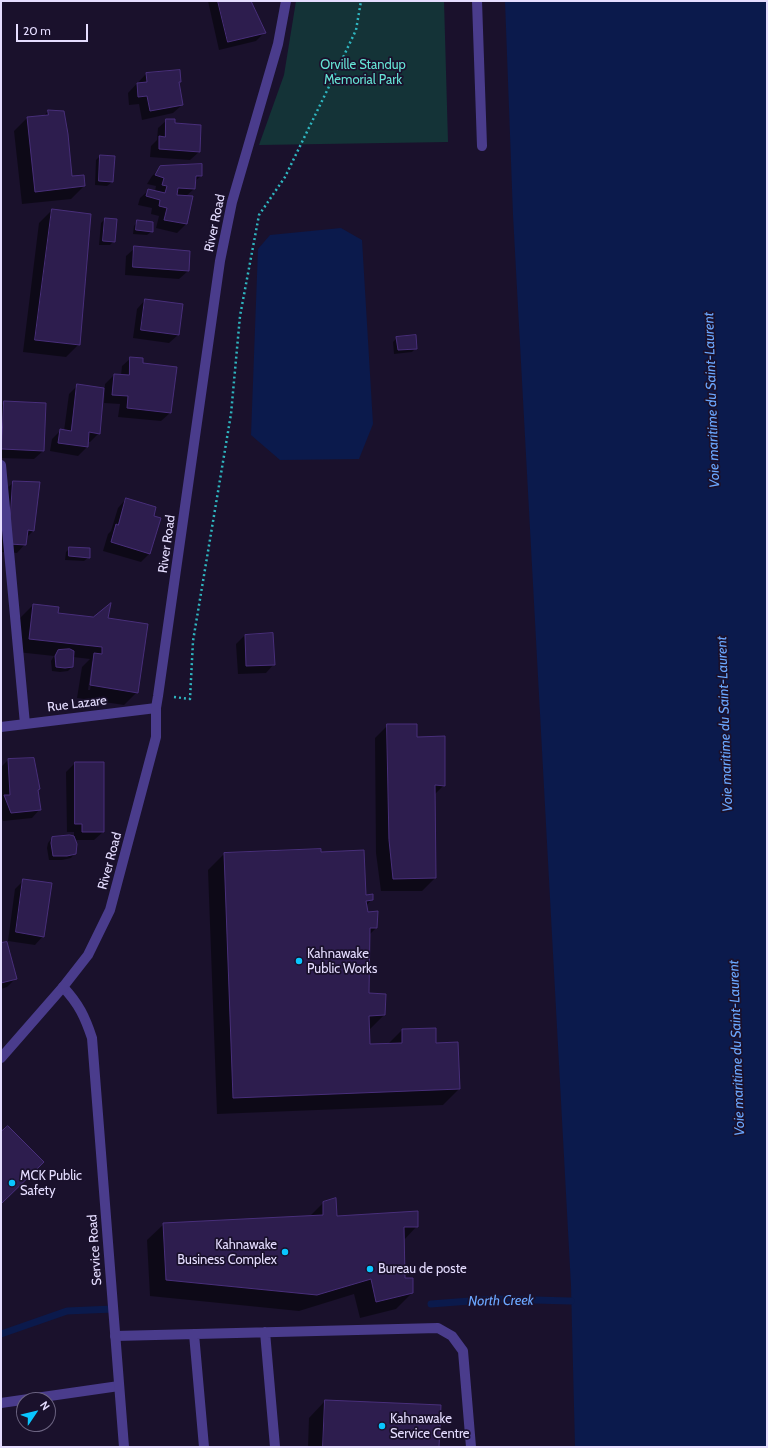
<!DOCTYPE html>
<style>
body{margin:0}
#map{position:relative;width:768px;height:1448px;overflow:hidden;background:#1a112c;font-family:Cabin,sans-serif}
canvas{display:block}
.frame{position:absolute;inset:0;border:2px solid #e5ddff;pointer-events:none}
.north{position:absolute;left:16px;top:1392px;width:40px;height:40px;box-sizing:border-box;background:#1a112c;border:1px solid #6b6380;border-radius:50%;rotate:55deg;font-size:11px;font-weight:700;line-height:16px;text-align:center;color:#e5ddff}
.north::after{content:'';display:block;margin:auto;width:14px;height:18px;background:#09c6ff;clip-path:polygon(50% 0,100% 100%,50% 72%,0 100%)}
.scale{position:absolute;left:16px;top:24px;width:72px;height:18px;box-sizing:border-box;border:2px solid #e5ddff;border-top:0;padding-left:5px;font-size:12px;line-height:14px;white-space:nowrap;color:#e5ddff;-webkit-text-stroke:3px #1a112c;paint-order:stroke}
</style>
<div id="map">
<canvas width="768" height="1448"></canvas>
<div class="frame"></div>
<div class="north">N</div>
<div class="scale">20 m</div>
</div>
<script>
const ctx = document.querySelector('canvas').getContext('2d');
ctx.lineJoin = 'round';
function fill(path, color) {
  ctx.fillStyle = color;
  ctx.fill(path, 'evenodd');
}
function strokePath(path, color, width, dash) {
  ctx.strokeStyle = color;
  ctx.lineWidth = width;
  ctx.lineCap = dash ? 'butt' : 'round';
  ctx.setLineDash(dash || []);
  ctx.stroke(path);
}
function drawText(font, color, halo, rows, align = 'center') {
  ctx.font = font + ' Cabin,sans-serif';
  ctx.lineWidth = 3.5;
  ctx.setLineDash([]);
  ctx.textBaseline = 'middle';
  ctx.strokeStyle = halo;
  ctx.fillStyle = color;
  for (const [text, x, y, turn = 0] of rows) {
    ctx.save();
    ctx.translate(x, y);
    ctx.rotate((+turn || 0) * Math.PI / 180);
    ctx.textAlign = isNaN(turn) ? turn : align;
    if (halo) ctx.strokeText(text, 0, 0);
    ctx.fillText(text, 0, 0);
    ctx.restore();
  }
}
fill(new Path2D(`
 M296,1H444L448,142L259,145L284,75Z`), '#143337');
fill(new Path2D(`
 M505,1H767V1447H575L571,1286L513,215Z
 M341,228L362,240L373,424L359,459L280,460L251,435L258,249L270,235Z`), '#0b1a4c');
fill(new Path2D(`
 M208,1H250L264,33L256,41L219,50Z
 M146,74L180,82L178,84L182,105L173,113L142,120L139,104L129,105L128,93Z
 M48,111L71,177L84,186L71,199L22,204L14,131L27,118L43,117Z
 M167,120L174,124L199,152L190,160L150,157L151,146L157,140L158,128Z
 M100,156L114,157L112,182L107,186L95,185L96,160Z
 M161,167L201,176L194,182V189L186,196L192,197L186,224L177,233L156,228L159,216L151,214L152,208L138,205L140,198L149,190L155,191L156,186L147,184L152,176Z
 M52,210L79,344L66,357L23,352L39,223Z
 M105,219L114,241L110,245H99L101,223Z
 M138,221L152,231L147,235L133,234L134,226Z
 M135,248L188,271L179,279L125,275L126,256Z
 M145,300L178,335L169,343L133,338L137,309Z
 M397,338L416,348L412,352L394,354L393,342Z
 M131,358L141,364L170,413L161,421L118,417L120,404L104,403L105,384L114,375L121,376L122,366Z
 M78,385L99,433L90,442H87V447L78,456L50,451L52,439L61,430L64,431L69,394Z
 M5,402L43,451L34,459L1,458V406Z
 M14,482L33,531L26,538L25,544L17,553L1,552L5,490Z
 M126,499L149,554L141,562L103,551L108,534L111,531L118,508Z
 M70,548L89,557L84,561L65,560L66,552Z
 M33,605L57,614L107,619L137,692L124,705L77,698L82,667L90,659L73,657L72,667L68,671L60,672L52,671L51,661L54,656L17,652L20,618ZM95,659L90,690H88L92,662Z
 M272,634L274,664L266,673L238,674L236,644L245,635Z
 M388,725L416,738L444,785L434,795L435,878L422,891H381L376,853L375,738Z
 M8,760L37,791L40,809L32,818L3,821L1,817V767Z
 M75,763H103V832L94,840H75V853L71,858L62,860H49L47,848L48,843L52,838L74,837V832H67L66,772Z
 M320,853L366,896L372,899L366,906L367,913L376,928L369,935L368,994L384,1015L369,1030V1045L388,1044L402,1030L436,1044L459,1089L443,1105L217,1114L208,870L224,854Z
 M23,881L43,936L35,945L8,941L15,889Z
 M1,944L16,978L7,987L1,989Z
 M323,1203L336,1217L417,1226L404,1240V1279L412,1293L396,1309L360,1318L354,1294L299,1311L150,1296L147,1240L164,1224L309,1217Z
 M325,1401L438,1447H308L309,1418Z`), '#0007');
strokePath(new Path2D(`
 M431,1304L496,1299L571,1301
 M1,1334L67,1311L113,1309`), '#0b1a4c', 7);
const building = new Path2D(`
 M218,1H251L266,33L228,42Z
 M180,70L181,82H179L183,105L150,111L147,96L138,97L137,83L147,82L146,73Z
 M48,110L64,111L68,134L72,176L84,175L85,186L35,192L27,117L48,115Z
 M166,119H175V123L201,125L200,152L159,149V136L165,137Z
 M100,155L115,156L113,182L99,181Z
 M202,164V176H196L195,189L178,188L177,195L193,196L187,224L164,220L167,208L159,206L160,200L146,196L148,189L165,193L167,186L162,185L164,178L155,175L160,166Z
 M52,209L91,214L80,345L35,340Z
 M105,218L117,219L115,242L103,241Z
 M137,220L153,222V232L136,230Z
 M134,246L190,251L189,271L133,267Z
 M145,299L183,304L179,335L141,330Z
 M416,335L417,349L398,350L396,337Z
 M130,357L143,358V363L177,367L171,413L127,408L128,396L112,395L114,374L129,375Z
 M77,384L104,388L100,434L89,432L88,447L58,443L60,429L71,431Z
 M4,401L46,403L44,451L2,449Z
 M13,481L40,482L34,531L28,530L26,545L9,544Z
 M126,498L156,507L154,516L161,518L150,554L111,542L116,524L118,525Z
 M69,547L90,548V558L69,556Z
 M111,603L108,618L148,624L138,693L90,685L94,653L102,654V647L29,639L33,604L59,607L58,613L93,617Z
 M273,633L275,665L246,666L245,635Z
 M70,649L74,651L73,667L65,668L56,667L55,656L58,650Z
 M387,724H417V737L445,736V786L435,785L436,878L393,879L389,840Z
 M34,758L40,789L38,790L41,810L11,813L4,795H10L8,759Z
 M75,762H104V832H82V824H75Z
 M70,835L74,836L77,844L76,854L67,856H53L51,843L52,837Z
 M321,849V852L364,850L366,895L373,894V900L366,901L368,912L378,911L377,928H370L369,993L386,994L385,1015L369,1016L370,1044L402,1043V1029L436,1028V1043L458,1042L460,1089L233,1098L224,853Z
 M23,879L52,883L44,937L16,932Z
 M7,942L17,979L1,983V943Z
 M8,1126L44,1162L1,1204V1132Z
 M336,1198L337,1216L418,1211V1227H404L405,1278H413V1293L376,1302L371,1279L317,1295L166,1280L163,1223L323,1215V1202Z
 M325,1400L441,1405L439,1447H323Z`);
fill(building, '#2d1d4e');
strokePath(building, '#482f7a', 1);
strokePath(new Path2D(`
 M174,697L190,699L193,641L231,414L240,316L259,215L285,177L339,66L356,30L361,1`), '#2fb6c0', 2.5, [2, 3]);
strokePath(new Path2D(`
 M477,1L482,146
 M265,1332L275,1447
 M194,1334L204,1447
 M115,1336L438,1328L452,1336L463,1351L471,1447
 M1,1403L119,1386`), '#4a3c8c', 10);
strokePath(new Path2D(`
 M1,465L25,724
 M1,727L156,708
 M63,987C79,1004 85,1017 92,1038L124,1447`), '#4a3c8c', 10);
strokePath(new Path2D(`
 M1,1058L63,987L88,955L110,910L156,737V708L158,696L220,261L232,202L278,44L286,1`), '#4a3c8c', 10);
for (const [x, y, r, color] of [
 [299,961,4,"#09c6ff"],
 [12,1183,4,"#09c6ff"],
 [285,1252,4,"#09c6ff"],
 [370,1269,4,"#09c6ff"],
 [382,1426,4,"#09c6ff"]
]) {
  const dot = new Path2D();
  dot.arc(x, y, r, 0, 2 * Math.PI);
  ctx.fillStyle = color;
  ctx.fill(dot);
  strokePath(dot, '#1a112c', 1.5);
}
drawText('13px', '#65e3d4', '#1a112c', [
 ["Orville Standup",363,65],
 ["Memorial Park",363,80]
]);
drawText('13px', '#e5ddff', '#1a112c', [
 ["River Road",215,223,-78],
 ["River Road",167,544,-82],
 ["Rue Lazare",77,704,-7],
 ["River Road",110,861,-75],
 ["Service Road",95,1250,-94]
]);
drawText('13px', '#e5ddff', '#1a112c', [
 ["Kahnawake",307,954],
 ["Public Works",307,969],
 ["MCK Public",20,1176],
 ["Safety",20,1191],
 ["Kahnawake",277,1245,"right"],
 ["Business Complex",277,1260,"right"],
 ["Bureau de poste",378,1269],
 ["Kahnawake",390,1419],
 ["Service Centre",390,1434]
], 'left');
drawText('italic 14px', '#6ba7ff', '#1a112c', [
 ["Voie maritime du Saint-Laurent",712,400,-92],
 ["Voie maritime du Saint-Laurent",725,724,-92],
 ["Voie maritime du Saint-Laurent",737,1048,-92],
 ["North Creek",501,1301,-1]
]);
</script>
